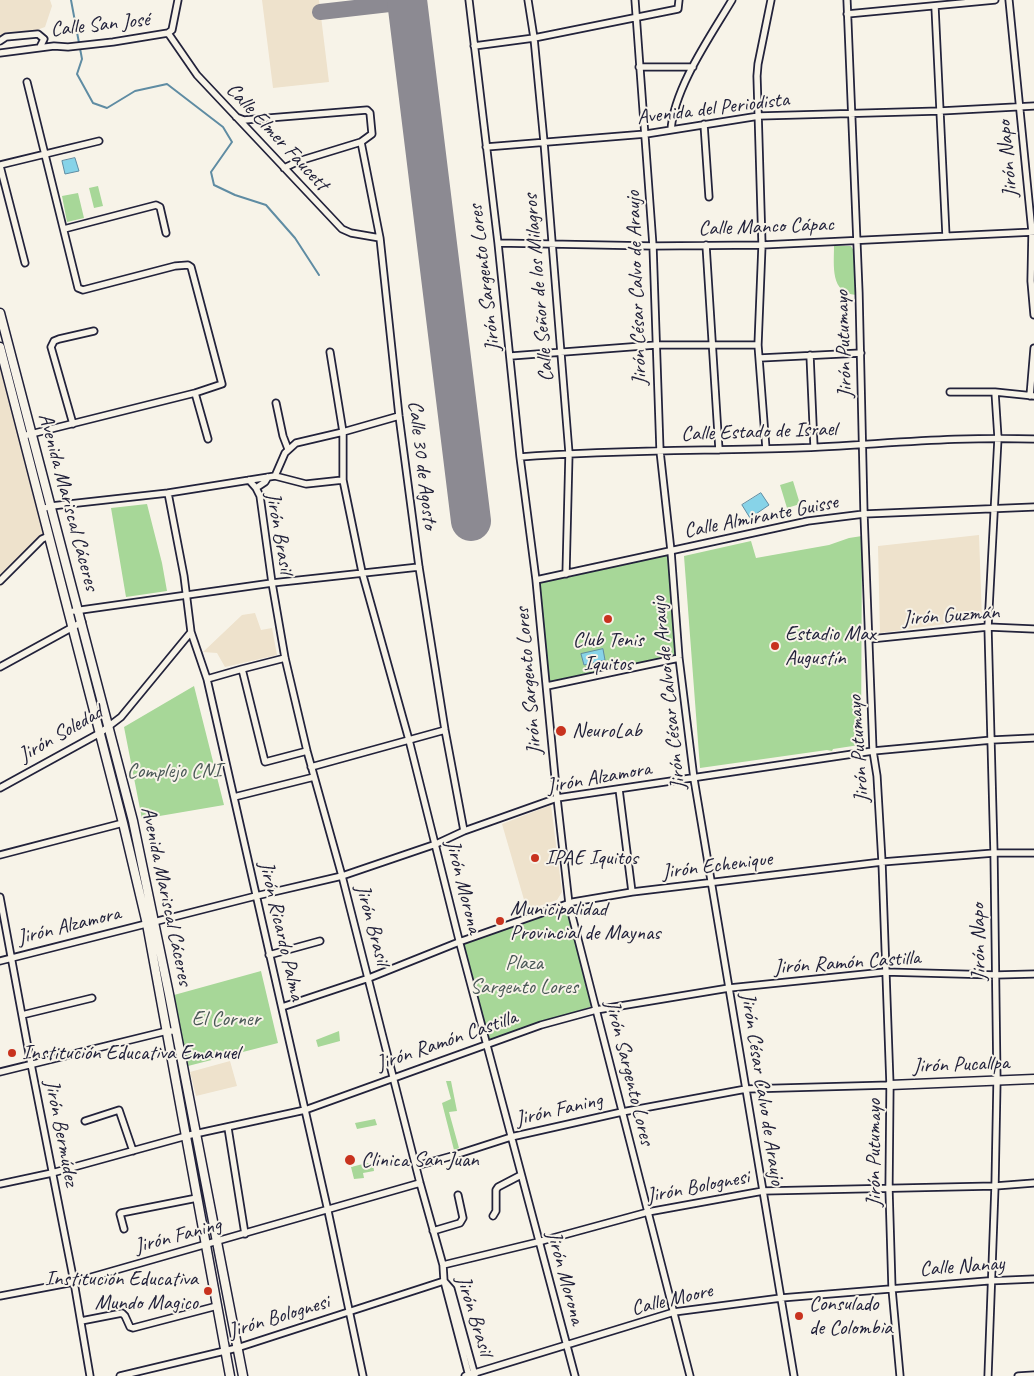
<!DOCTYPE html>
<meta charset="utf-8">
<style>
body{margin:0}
canvas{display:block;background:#f7f3e8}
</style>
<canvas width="1034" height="1376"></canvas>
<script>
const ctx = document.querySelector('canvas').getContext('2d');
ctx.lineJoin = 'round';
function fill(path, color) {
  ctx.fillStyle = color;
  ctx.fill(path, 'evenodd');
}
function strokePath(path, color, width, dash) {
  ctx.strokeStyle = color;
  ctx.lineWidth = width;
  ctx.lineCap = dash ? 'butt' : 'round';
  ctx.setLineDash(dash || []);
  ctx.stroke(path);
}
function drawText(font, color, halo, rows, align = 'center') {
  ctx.font = font + ' Caveat,sans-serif';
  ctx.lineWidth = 4;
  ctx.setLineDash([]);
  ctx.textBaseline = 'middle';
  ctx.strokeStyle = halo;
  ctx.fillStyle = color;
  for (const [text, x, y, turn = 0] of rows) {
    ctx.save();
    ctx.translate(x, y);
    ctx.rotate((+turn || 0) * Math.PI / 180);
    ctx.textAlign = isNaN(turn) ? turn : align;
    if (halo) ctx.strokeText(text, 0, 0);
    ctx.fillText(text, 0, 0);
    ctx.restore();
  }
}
fill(new Path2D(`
 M0,0H50L52,6L45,27L34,31L6,32L0,37Z
 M262,0H319L329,82L273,88Z
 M0,361L47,539L0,587Z
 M979,535L982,619L880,633L878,546Z
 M255,613L261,630L272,628L277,655L225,667L217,653L203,652L242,615Z
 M551,805L562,892L557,900L527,910L502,824Z
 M230,1061L237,1086L196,1096L190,1072Z`), '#eee2cc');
fill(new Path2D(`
 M98,186L103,206L94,208L89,188Z
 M78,193L84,218L67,222L62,196Z
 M834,246H851L855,253L856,295C830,293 834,266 834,246Z
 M793,481L800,504L787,508L780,485Z
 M147,504L162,563L167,591L126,597L111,508Z
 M862,536L861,743L866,744L833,749L832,751L827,750L700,768L684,556L751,541L756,558L829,545L849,538Z
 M671,551L679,658L547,686L536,580Z
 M194,686L224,805L142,819L124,727Z
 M569,904L595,1005L487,1046L459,942Z
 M261,971L278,1043L188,1066L174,995Z
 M339,1031L340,1041L318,1047L316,1040Z
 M446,1081H451L457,1111L449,1112L459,1148L454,1150L442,1103L451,1099Z
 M375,1119L377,1125L357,1129L355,1123Z
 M367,1163L373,1164L374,1171L363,1173L364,1178L354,1179L351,1167Z`), '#a7d798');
const water = new Path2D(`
 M75,158L79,171L65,174L62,161Z
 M761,493L769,505L750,518L742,505Z
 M603,649L605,660L584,665L581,654Z`);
fill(water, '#87d3e8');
strokePath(water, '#5f8ca3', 1);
strokePath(new Path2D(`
 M71,0L82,59L77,74L93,103L107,108L135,91L167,84L223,127L232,142L211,172L214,185L235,195L266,205L295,238L319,275`), '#5f8ca3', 2);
strokePath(new Path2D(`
 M320,12L407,2`), '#8c8a92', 16);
strokePath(new Path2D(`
 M407,0L471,521`), '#8c8a92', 40);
const minor = new Path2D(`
 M469,0L498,243L520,457L536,580L557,798L569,904L690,1376
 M528,0L534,38L544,142L569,453L566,574
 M635,0L653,246L660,451L671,551L679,658L694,779L794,1376
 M847,0L859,292L864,514L873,751L877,776L882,862L890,1085L889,1189L892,1289L900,1376
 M1009,0L1032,232L1031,281L1034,315
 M935,7L946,236
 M847,14L995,0
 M168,33L197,75L342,229L351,233L380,238
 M0,41L6,37L38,34L44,39L40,47
 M474,46L534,38L678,9L679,0
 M0,53L54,46L68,47L113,42L168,33L172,30L178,0
 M639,67H693
 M236,117L244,120L367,110L370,113L372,134L361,142L380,238L399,416L419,567L445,730L464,831
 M704,124L709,197
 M671,130C674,88 710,37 732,0
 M486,147L646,134L759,116L940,111L1034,106
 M0,165L99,141
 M0,166L25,263
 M284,168L299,161L361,142
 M64,229L156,205L160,207L166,233
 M498,243L653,246L762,245L1034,232
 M706,245L719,450
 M330,352L343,432V480L362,572L409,740L460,944L575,1376
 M810,355L814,447
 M511,356L656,345H758
 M760,358L861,353
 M950,392H995L1034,396
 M195,393L208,439
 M1030,396L1034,348
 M276,403L283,436L288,449
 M73,424L51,347L54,341L59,339L94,331
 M23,436L195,393L222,384L191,267L188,265L175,266L83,290L78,288L27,82
 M766,449L758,345L762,245L757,76L758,64L771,0
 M520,457C612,450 704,451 796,448C875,445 955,436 1034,439
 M275,476L306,484L343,480
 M249,480L256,488L260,496L272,583L285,658L307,751L342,876L420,1183L443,1265L444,1281L451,1289L475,1376
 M256,488L265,482L268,477
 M168,493L184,576L191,632L207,679L328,1211L363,1376
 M42,509L51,506L168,493L275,476L285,453L296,443L343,432L399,416
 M536,580L808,521L864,514L1034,507
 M0,581L42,539L49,536
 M74,611L272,583L419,567
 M870,639L988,627L1034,629
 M0,667L82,622
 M242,669L265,762L307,751
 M207,679L242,669L285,658
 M547,686L679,658
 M311,767L445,730
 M0,788L100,733L121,717L191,632
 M619,789L632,892
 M234,797L314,777
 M0,855L123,823
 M0,897L31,1064L74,1282L90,1376
 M269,955L320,941
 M0,961L256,896L342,876L436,844L464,831L557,798L873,751L992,740L1034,738
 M282,1007L369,978L459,942L573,902L632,892L882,862L994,853H1034
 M22,1015L92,998
 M0,1072L167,1031H176
 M85,1121L119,1110L133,1151
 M228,1128L245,1234
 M416,1166L452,1156L511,1137L622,1112L746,1089L890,1085
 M0,1184L52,1173L190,1135L305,1110L541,1025L596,1010L729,988L885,972L996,975L1034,974
 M493,1216L496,1211V1190L498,1187L521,1175
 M124,1229L120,1214L121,1213L197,1198
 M433,1231L460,1223L463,1218L458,1195
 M443,1265L538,1242L648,1212L763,1191L995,1186L1034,1183
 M0,1296L74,1282L420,1183
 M81,1321L122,1313L125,1316L130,1327L133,1328L217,1306
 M120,1376L237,1348L444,1281L469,1376
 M465,1376L674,1312L781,1298L987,1281L1034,1279
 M988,1376L995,1186L997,1081L994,853L988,627L998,438L995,392
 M1018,1376L1034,1375`);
const major = new Path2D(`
 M0,313L133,821L169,994L243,1376
 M0,347L123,823L147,924L230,1376
 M890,1085L1034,1079`);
strokePath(minor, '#22223b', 9);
strokePath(major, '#22223b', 11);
strokePath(minor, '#f7f3e8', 5.5);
strokePath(major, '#f7f3e8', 8);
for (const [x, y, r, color] of [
 [608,619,5,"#c8321e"],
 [775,646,5,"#c8321e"],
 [561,731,6,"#c8321e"],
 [535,858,5,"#c8321e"],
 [500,921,5,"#c8321e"],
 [12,1053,5,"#c8321e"],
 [350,1160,6,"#c8321e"],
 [208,1291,5,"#c8321e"],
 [799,1316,5,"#c8321e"]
]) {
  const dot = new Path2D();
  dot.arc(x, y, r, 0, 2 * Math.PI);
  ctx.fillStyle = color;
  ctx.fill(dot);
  strokePath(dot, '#f7f3e8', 2);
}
drawText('21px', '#22223b', '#f7f3e8', [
 ["Calle San José",100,25,-6],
 ["Avenida del Periodista",713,109,-7],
 ["Calle Elmer Faucett",277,137,47],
 ["Jirón Napo",1008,159,-95],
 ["Calle Manco Cápac",766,227,-2],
 ["Jirón Sargento Lores",485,278,-97],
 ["Calle Señor de los Milagros",539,288,-95],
 ["Jirón César Calvo de Araujo",637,288,-92],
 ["Jirón Putumayo",844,344,-92],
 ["Calle Estado de Israel",759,432,-2],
 ["Calle 30 de Agosto",422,465,83],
 ["Avenida Mariscal Cáceres",68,502,75],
 ["Calle Almirante Guisse",761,517,-11],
 ["Jirón Brasil",279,533,80],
 ["Jirón Guzmán",951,616,-4],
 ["Jirón Sargento Lores",529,681,-95],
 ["Jirón César Calvo de Araujo",669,693,-96],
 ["Jirón Soledad",61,734,-30],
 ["Jirón Putumayo",859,749,-94],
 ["Jirón Alzamora",599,778,-10],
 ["Jirón Echenique",717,866,-7],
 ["Jirón Morona",463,887,76],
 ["Avenida Mariscal Cáceres",166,896,78],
 ["Jirón Brasil",372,925,75],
 ["Jirón Alzamora",69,926,-14],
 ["Jirón Ricardo Palma",281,931,77],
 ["Jirón Napo",979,942,-91],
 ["Jirón Ramón Castilla",847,963,-4],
 ["Jirón Ramón Castilla",447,1041,-19],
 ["Jirón Pucallpa",961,1065,-2],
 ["Jirón Sargento Lores",629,1073,76],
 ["Jirón César Calvo de Araujo",762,1089,81],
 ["Jirón Faning",559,1110,-13],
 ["Jirón Bermúdez",61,1133,79],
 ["Jirón Putumayo",874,1153,-90],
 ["Jirón Bolognesi",698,1187,-11],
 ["Jirón Faning",178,1236,-15],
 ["Calle Nanay",962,1267,-4],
 ["Jirón Morona",565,1278,75],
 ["Calle Moore",672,1300,-13],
 ["Jirón Brasil",474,1316,73],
 ["Jirón Bolognesi",279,1317,-17]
]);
drawText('21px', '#22223b', '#f7f3e8', [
 ["Estadio Max",785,634],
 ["Augustín",785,658],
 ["Club Tenis",608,640,"center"],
 ["Iquitos",608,664,"center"],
 ["NeuroLab",572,731],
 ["IPAE Iquitos",545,858],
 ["Municipalidad",510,909],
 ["Provincial de Maynas",510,933],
 ["Institución Educativa Emanuel",22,1053],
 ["Clinica San Juan",361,1160],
 ["Institución Educativa",198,1279,"right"],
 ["Mundo Magico",198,1303,"right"],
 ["Consulado",809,1304],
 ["de Colombia",809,1328]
], 'left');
drawText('21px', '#4a5857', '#f7f3e8', [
 ["Complejo CNI",174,771],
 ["Plaza",524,963],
 ["Sargento Lores",524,987],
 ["El Corner",226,1019]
]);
</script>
